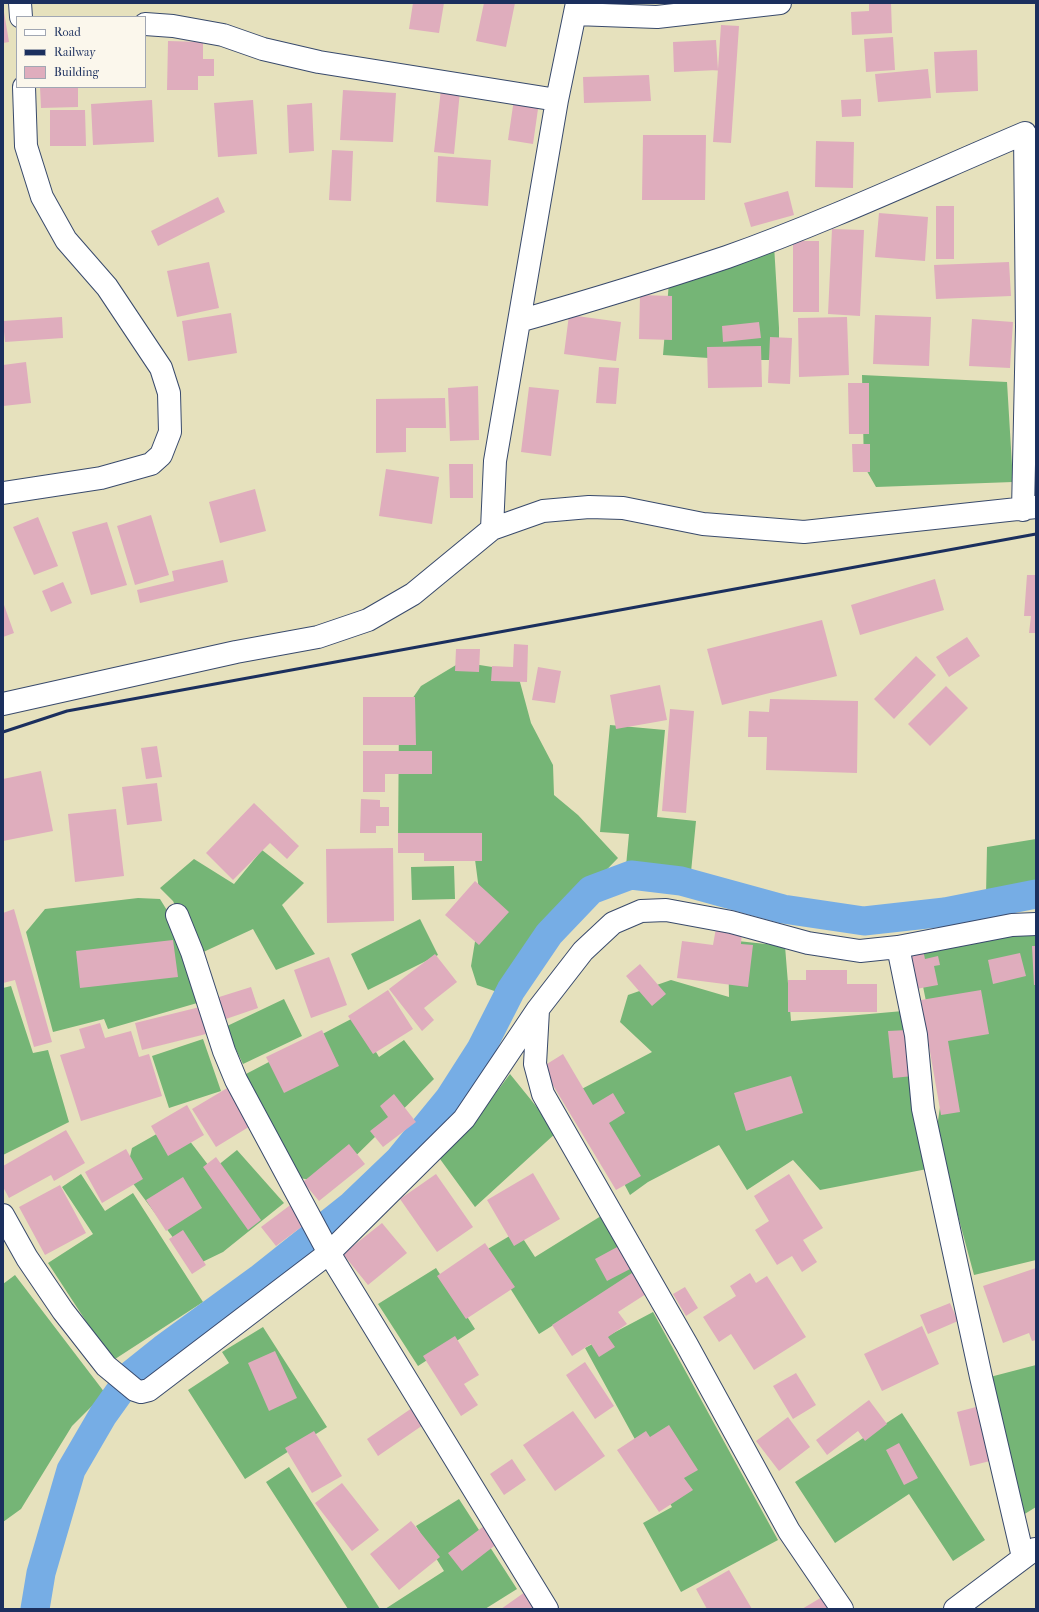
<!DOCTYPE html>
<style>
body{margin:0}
#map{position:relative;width:1039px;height:1612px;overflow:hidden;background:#e6e1bd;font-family:"IM FELL French Canon",serif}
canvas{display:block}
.frame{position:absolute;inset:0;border:4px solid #1b2f5e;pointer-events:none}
.legend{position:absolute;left:16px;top:16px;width:130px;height:72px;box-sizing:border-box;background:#fbf7ec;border:1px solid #a1a7b3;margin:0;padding:5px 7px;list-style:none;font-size:12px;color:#1b2f5e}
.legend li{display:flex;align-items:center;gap:8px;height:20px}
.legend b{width:20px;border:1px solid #a1a7b3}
</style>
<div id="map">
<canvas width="1039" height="1612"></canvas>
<div class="frame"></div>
<ul class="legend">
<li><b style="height:5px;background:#fff"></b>Road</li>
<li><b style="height:5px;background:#1b2f5e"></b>Railway</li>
<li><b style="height:11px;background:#dfadbd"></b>Building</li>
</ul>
</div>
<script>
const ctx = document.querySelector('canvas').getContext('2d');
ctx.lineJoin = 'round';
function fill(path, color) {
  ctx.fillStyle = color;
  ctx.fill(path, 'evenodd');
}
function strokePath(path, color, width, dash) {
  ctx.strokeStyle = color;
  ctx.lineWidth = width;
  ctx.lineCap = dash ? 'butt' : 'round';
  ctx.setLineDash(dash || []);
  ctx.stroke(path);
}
fill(new Path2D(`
 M774,245L779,328V360H739L663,355L669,282Z
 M862,375L1007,382L1013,482L876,487L864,466Z
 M461,662L517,671L531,723L553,765L554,795L578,815L618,858L549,929L503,994L477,985L471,966L481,905L474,852L398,841L399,718L421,686Z
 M610,725L665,730L657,817L696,821L691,872L626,866L629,834L600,832Z
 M1036,839V885L986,895L987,847Z
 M262,850L304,883L282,905L315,954L276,970L253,929L199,954L173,901L160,888L194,859L234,884Z
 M454,866L455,899L412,900L411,867Z
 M138,898L160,899L176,925L204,1001L108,1029L104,1019L53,1032L26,932L45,909Z
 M420,919L438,955L368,990L351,954Z
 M1036,929V1260L974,1275L936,1134L943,1087L916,951Z
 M728,940L785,946L791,1021L903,1011L927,1169L820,1190L793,1160L747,1190L719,1145L648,1182L630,1195L576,1092L652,1052L620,1022L628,995L671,980L729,997Z
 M11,986L33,1053L48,1050L69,1122L3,1155V988Z
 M284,999L302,1036L243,1064L225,1027Z
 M355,1017L379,1057L404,1040L434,1079L327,1184L296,1177L244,1075Z
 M203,1039L221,1091L169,1108L152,1056Z
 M510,1074L557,1132L475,1207L440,1159L471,1126Z
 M176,1123L212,1170L237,1150L284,1203L223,1252L194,1266L126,1174L132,1148Z
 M81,1174L105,1211L133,1193L203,1302L112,1361L48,1263L93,1234L62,1187Z
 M601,1216L637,1273L539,1334L486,1250L518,1231L535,1257Z
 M436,1268L475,1329L418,1366L378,1304Z
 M15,1275L105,1393L72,1426L21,1509L3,1522V1284Z
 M653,1312L778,1540L681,1592L643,1523L672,1507L585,1348Z
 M263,1327L327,1427L245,1479L188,1390L229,1363L222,1352Z
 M1036,1365V1507L1023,1515L990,1377Z
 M902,1413L985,1540L953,1561L909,1494L835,1543L795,1482Z
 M289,1467L380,1609H348L266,1482Z
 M459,1499L517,1589L485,1609H385L444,1571L416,1526Z`), '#75b576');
strokePath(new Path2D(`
 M35,1609L41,1573L71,1470L103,1415L133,1373L163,1349L259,1279L352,1205L399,1160L449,1099L481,1049L511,990L549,934L591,890L631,875L681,881L783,909L864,921L945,912L1036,894`), '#76ade5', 29);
fill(new Path2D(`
 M413,3H444L439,33L409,29Z
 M484,3H515L506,47L476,41Z
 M869,3H891L892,33L852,35L851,12L869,11Z
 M3,6L9,42L3,43Z
 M721,25L739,26L731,143L713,142Z
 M893,37L895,70L866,72L864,39Z
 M716,40L718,70L674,72L673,42Z
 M168,41L203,42V59H214V76H198V90H167Z
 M977,50L978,91L936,93L934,52Z
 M928,69L931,98L878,102L875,74Z
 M649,75L651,101L584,103L583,77Z
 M40,87H78V107L41,108Z
 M441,89L460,91L454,154L434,152Z
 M343,90L396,93L393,142L340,140Z
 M514,99L539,102L533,144L508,140Z
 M861,99V116L842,117L841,100Z
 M152,100L154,142L93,145L91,104Z
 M253,100L257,154L218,157L214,103Z
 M312,103L314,151L289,153L287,105Z
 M50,110H85L86,146H50Z
 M643,135H706L705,200H642Z
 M816,141L854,142L853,188L815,187Z
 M332,150L353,151L351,201L329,200Z
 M438,156L491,160L488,206L436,202Z
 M788,191L794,215L751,227L744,203Z
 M218,197L225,212L158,246L151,231Z
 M936,206H954V259H936Z
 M879,213L928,217L925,261L875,257Z
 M832,229L864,230L860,316L828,314Z
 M793,241H819V312H793Z
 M209,262L219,308L177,317L167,271Z
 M1009,262L1011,296L936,299L934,265Z
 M640,295L672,296V340L639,339Z
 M231,313L237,353L188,361L182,321Z
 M569,315L621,322L616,361L564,354Z
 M875,315L931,317L929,366L873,364Z
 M62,317L63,338L5,342L3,321Z
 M847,317L849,375L799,377L798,318Z
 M972,319L1013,322L1010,368L969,366Z
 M759,322L761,338L723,342L722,326Z
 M770,337L792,338L790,384L768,383Z
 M761,346L762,387L708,388L707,347Z
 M26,362L31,403L3,406V365Z
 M599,367L619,368L616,404L596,403Z
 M848,383H869V434H849Z
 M478,386L479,440L450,441L448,388Z
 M529,387L559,390L551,456L521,452Z
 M445,398L446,428H406V452L376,453V399Z
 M852,444H870V472H853Z
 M449,464H473V498H450Z
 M386,469L439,477L432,524L379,516Z
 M255,489L266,531L220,543L209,502Z
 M151,515L169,575L135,585L117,526Z
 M38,517L58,566L34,575L13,527Z
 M107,522L127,585L91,595L72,532Z
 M223,560L228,582L140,603L137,590L174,581L172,571Z
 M1027,575H1036V633H1029L1031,616H1024Z
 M935,579L944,610L860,635L851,605Z
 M63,582L72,603L51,612L42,591Z
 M3,602L14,633L3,637Z
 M822,620L837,676L722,705L707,649Z
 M967,637L980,656L949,677L936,657Z
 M514,644L528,645L527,682L491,681L492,666L513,667Z
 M456,649H480L479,672L455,671Z
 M916,656L936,675L894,719L874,699Z
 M538,667L561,671L555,703L532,700Z
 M660,685L667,720L616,729L610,695Z
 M946,686L968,708L930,746L908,724Z
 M363,697H415L416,745H363Z
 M770,699L858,701L857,773L766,770L767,737H748L749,711L769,712Z
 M670,709L694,711L686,813L662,811Z
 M157,746L162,777L146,779L141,748Z
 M363,751H432V774H385V792H363Z
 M41,771L53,831L3,841V779Z
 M157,783L162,821L127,825L122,787Z
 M361,799L380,800V807H389V826H376V833H360Z
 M254,803L299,846L287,859L270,843L233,880L206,853Z
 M116,809L124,876L75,882L68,814Z
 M398,833H482V861H424V853H398Z
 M393,848L394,921L327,923L326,849Z
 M475,881L509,912L479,945L445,915Z
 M14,909L52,1042L34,1047L15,980L3,983V913Z
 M716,928L742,931L741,944L753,945L748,987L677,978L682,941L713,945Z
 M173,940L178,977L80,988L76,951Z
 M1032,946H1036V985H1034Z
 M923,950L925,959L938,956L940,965L934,966L938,985L916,989L909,953Z
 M1020,953L1026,976L993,984L988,960Z
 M435,954L457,982L424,1008L434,1020L422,1031L389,989Z
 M329,957L347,1005L311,1018L294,970Z
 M640,964L666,994L652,1006L626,976Z
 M806,970H847V984H877V1012H788V980H806Z
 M251,987L258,1008L223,1020L216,998Z
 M388,990L413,1029L373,1054L348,1016Z
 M981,990L989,1034L948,1041L960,1112L941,1115L921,1000Z
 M208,1005L214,1032L142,1050L135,1023Z
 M100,1023L105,1038L131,1031L139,1057L149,1054L162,1096L81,1121L60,1055L85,1048L79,1029Z
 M322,1030L339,1066L284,1093L266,1057Z
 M908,1030L913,1076L893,1078L888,1031Z
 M563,1054L593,1105L613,1093L625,1113L609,1123L641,1176L616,1190L542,1067Z
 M791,1076L803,1113L746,1131L734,1093Z
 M229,1087L252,1125L216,1147L192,1109Z
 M394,1094L416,1122L383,1147L370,1131L388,1117L380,1106Z
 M187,1105L204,1135L168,1156L151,1126Z
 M66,1130L85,1163L54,1181L51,1175L9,1198L3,1187V1166Z
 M349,1144L365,1164L319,1201L303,1182Z
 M126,1149L143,1179L102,1203L85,1172Z
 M216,1157L261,1220L248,1230L203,1167Z
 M533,1173L560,1219L514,1246L487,1200Z
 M436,1174L473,1227L437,1252L400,1199Z
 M789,1174L823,1228L803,1240L817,1262L802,1272L792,1256L777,1265L755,1230L769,1221L754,1196Z
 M183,1177L202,1208L166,1231L146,1200Z
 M60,1185L86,1233L45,1255L19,1207Z
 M293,1203L308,1222L276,1246L261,1227Z
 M382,1223L407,1253L368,1285L343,1254Z
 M183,1230L206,1265L192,1274L169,1239Z
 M485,1243L515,1287L466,1319L437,1276Z
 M619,1246L632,1268L607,1281L595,1259Z
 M1036,1268V1340L1032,1341L1029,1333L1003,1343L983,1286Z
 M632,1273L646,1294L618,1312L627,1324L608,1337L615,1347L599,1357L591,1344L572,1356L552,1325Z
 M750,1273L756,1283L767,1276L806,1337L754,1370L731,1334L719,1342L703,1317L736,1296L730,1286Z
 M685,1287L698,1308L686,1316L673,1294Z
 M950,1303L958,1321L928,1334L920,1315Z
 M922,1326L939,1364L882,1391L864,1354Z
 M455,1336L479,1375L464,1384L478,1405L461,1416L423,1356Z
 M275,1351L297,1398L269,1411L248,1363Z
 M585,1362L614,1406L595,1419L566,1375Z
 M796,1373L816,1405L793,1419L773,1386Z
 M869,1400L887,1424L865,1441L858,1431L827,1455L816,1440Z
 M976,1407L990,1461L970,1466L957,1412Z
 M412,1408L423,1425L378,1456L367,1439Z
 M573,1411L605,1456L555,1491L523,1445Z
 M788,1417L810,1447L779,1471L756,1441Z
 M669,1425L698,1470L684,1478L693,1490L659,1512L617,1450L646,1431L650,1437Z
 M314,1431L342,1476L312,1493L285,1448Z
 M899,1443L918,1478L904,1485L886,1450Z
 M512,1459L526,1480L504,1495L490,1474Z
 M342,1483L379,1530L352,1551L315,1503Z
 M411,1521L440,1557L399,1590L370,1554Z
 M484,1526L498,1543L462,1571L448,1553Z
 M729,1570L752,1609H707L696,1589Z
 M525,1592L537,1609H501Z
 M822,1597L830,1609H802Z`), '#dfadbd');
const minor = new Path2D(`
 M20,3L21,17
 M575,14L657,17L780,3
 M145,24L173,26L223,35L263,49L319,62L557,100
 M519,321C589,301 658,280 727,257C828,221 926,175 1025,133L1027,327L1023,510
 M3,493L101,478L151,464L161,455L170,432L169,393L161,368L107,287L66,240L42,197L26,146L24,87
 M492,529L495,461L557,100L577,3
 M3,704L236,652L318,637L368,620L413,594L492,529L543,511L589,507L623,508L703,524L804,532L1036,507
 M177,915L192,952L224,1051L236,1080L329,1253L547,1609
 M898,947L916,1035L923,1109L981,1377L1023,1557
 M538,1010L535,1064L543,1094L687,1345L789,1531L842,1609
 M3,1215L27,1258L63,1311L106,1366L135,1390L141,1392L149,1390L329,1253L464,1119L538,1009L583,951L613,923L641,911L666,910L731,922L808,943L860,951L898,947L1012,925L1036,924
 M955,1609L1035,1549`);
strokePath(minor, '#394a6c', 24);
strokePath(minor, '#fff', 22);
strokePath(new Path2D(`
 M3,732L67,711L1036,534`), '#1b2f5e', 3);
</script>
